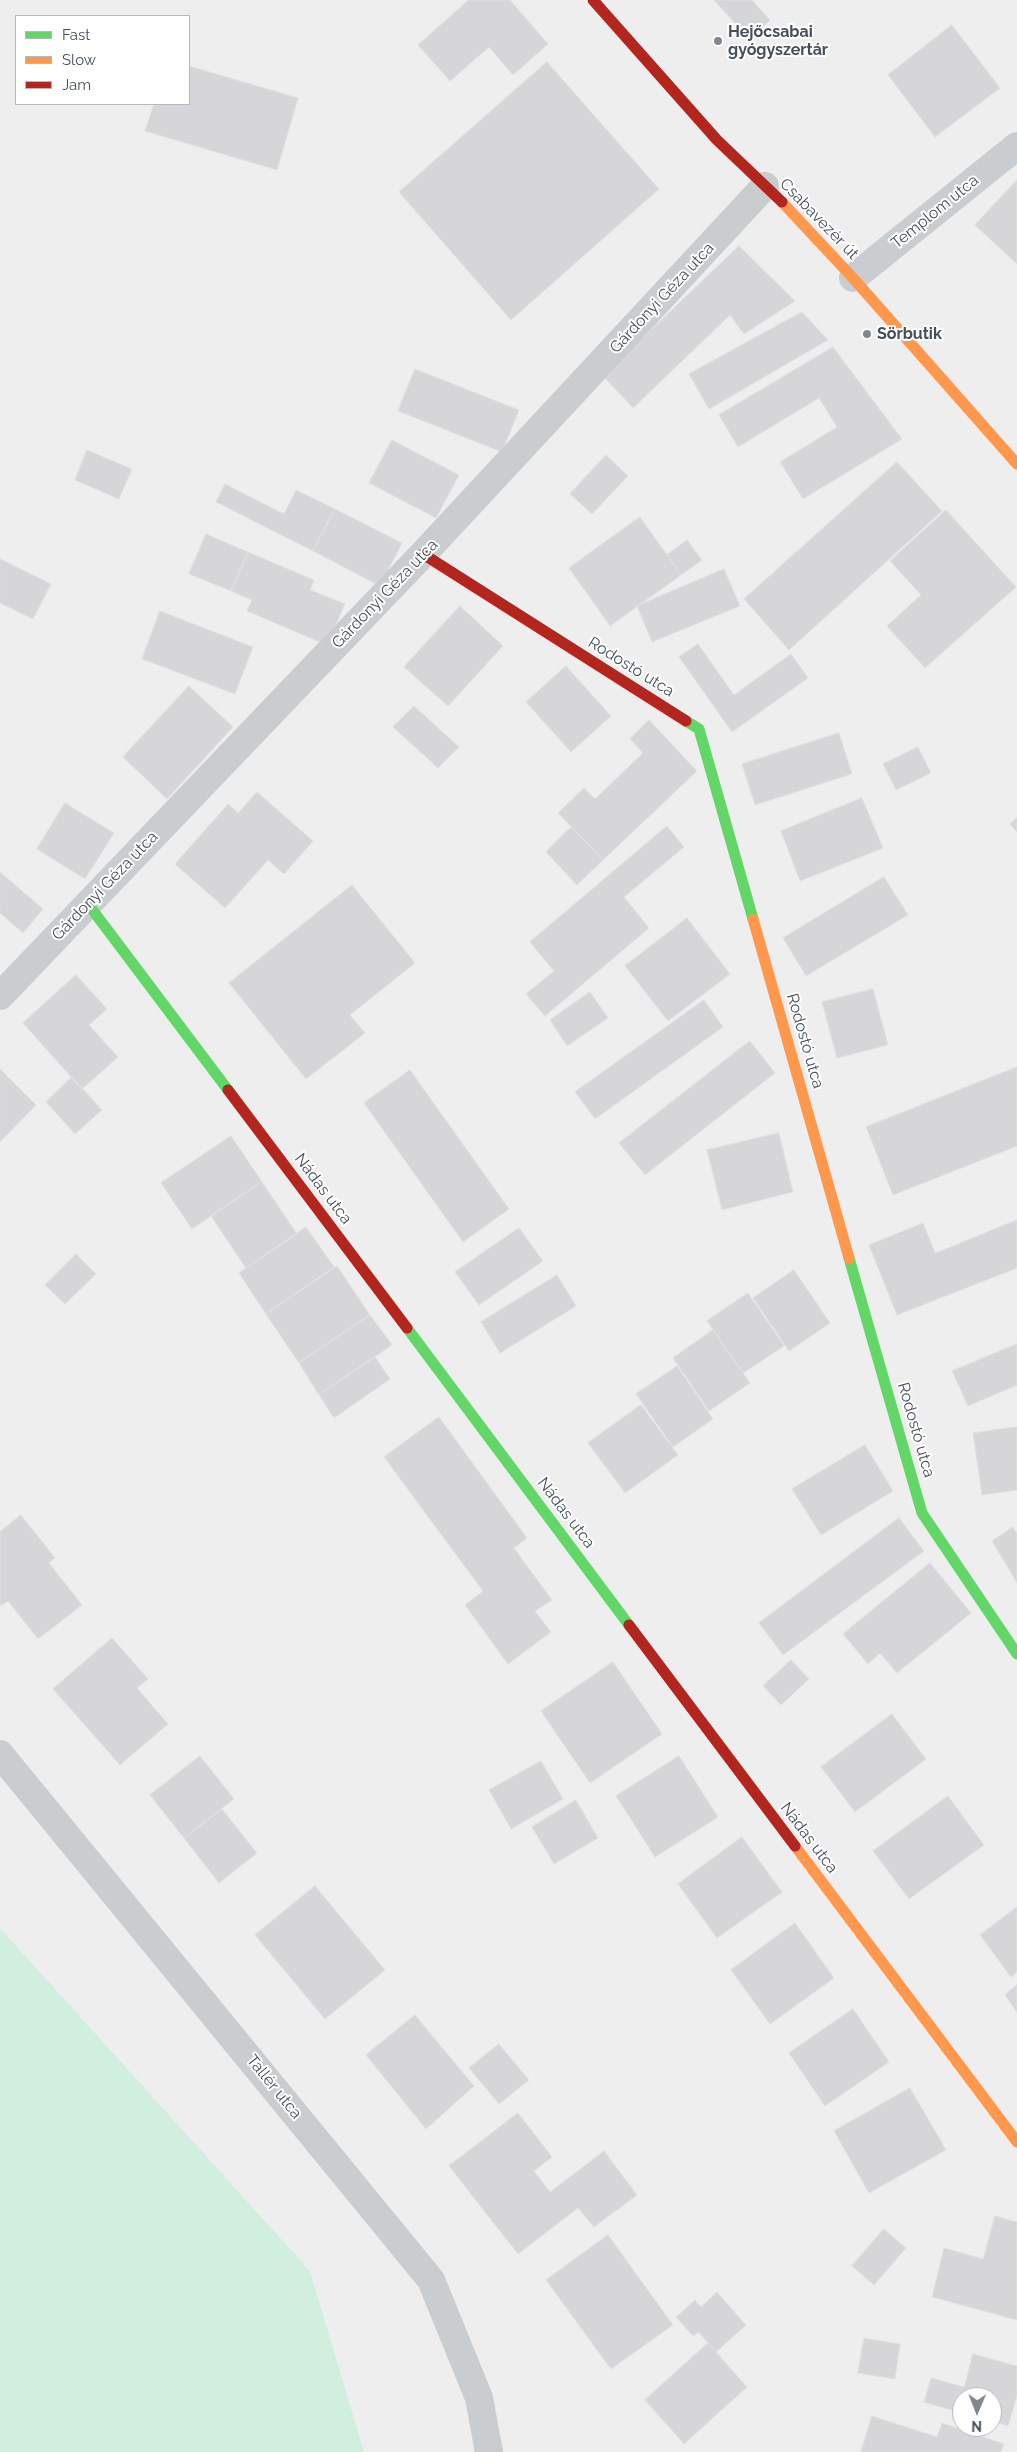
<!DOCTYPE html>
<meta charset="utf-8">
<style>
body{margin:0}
#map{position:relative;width:1017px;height:2452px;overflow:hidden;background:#efeeee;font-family:Raleway,sans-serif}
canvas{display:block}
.legend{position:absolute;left:15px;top:15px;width:175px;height:90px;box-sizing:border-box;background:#fff;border:1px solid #b5b9bd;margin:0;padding:6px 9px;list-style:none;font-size:15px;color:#454f5b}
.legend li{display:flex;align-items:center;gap:10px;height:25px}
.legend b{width:25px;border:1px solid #b5b9bd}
.north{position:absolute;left:952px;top:2387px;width:50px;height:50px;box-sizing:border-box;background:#fff;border:1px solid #b5b9bd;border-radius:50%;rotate:181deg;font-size:14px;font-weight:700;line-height:20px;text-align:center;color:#454f5b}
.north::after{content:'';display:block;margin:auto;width:18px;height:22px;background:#80878e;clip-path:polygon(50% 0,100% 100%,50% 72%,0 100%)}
</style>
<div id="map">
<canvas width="1017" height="2452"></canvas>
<ul class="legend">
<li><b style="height:6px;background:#63d668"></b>Fast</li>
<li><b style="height:6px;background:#ff974d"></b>Slow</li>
<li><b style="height:6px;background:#b3261e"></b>Jam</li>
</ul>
<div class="north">N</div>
</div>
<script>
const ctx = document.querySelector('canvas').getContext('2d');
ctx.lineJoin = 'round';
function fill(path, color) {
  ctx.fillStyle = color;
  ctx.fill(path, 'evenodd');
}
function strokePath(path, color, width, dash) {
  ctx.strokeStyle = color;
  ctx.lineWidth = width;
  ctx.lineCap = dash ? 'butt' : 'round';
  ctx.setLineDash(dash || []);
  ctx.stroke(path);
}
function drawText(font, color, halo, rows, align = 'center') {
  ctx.font = font + ' Raleway,sans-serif';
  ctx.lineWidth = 4;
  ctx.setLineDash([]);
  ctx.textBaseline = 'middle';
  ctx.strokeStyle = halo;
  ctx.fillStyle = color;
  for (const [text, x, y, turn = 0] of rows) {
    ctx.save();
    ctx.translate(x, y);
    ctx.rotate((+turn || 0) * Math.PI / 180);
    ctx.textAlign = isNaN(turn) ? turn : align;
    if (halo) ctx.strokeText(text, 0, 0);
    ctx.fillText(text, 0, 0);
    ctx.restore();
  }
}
fill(new Path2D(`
 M0,1928L310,2271L364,2452H0Z`), '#d1efdf');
const building = new Path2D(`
 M469,0H510L548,44L513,75L489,47L450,81L418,45Z
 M714,0H752L770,20L750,39Z
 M952,25L1000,88L935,137L888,75Z
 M547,62L659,189L511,320L399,192Z
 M189,66L298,98L277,170L145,131L154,104H189Z
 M1017,180V264L975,225Z
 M739,246L795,301L744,334L730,315L633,408L603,376Z
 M802,312L828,340L709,409L689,374Z
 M833,347L902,439L803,499L780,462L837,427L819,398L738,447L719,415Z
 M415,369L519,410L502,452L398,411Z
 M392,440L459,475L436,518L369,483Z
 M87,450L132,469L119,499L75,480Z
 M606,455L628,476L592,514L570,494Z
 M897,462L942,511L789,650L744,599Z
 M225,484L284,514L296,490L335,509L313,551L216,502Z
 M335,509L402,543L380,586L313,551Z
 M946,510L1016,587L925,668L887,626L921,595L890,561Z
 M640,517L681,575L610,626L569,568Z
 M206,534L248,552L231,591L189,574Z
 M687,540L702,560L681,575L667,555Z
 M248,552L314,580L310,590L345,604L327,645L247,611L252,600L231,591Z
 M0,559L51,584L33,619L0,603Z
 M724,569L740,606L652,642L637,606Z
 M460,606L503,646L448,706L404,667Z
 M160,611L253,647L235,694L142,659Z
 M698,644L734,695L791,654L808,678L732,732L679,657Z
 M566,666L611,716L571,752L526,702Z
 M189,686L233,727L167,799L123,757Z
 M414,706L459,747L438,768L393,727Z
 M649,720L697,771L603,860L558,813L584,788L595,799L643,753L630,739Z
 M839,733L852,774L755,805L742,764Z
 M918,747L931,773L896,790L883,764Z
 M257,792L313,841L284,874L268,860L225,908L175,864L228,804L238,813Z
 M862,798L883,848L800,881L781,831Z
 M65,803L114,833L85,879L37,849Z
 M1017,818V832L1010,824Z
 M667,826L684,847L624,897L649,928L545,1016L526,994L554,971L530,942Z
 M571,827L603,860L577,885L546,852Z
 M0,872L43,909L23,933L0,913Z
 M884,877L908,915L806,976L783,938Z
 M352,885L415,963L350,1015L365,1033L306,1079L229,983Z
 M687,918L730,974L668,1021L625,966Z
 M76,975L107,1009L89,1025L118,1057L82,1089L23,1023Z
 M873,989L888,1045L837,1058L822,1002Z
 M590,992L608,1018L567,1046L550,1020Z
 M704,1000L723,1027L595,1119L575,1092Z
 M750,1041L775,1073L645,1175L619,1143Z
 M1017,1067V1146L893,1195L866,1127Z
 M0,1069L36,1105L0,1142Z
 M410,1070L509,1209L463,1242L364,1103Z
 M72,1077L102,1110L75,1134L46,1102Z
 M779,1133L793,1192L722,1210L707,1150Z
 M231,1136L262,1182L192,1229L161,1183Z
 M262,1182L297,1234L246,1268L211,1216Z
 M1017,1220V1268L897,1315L869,1245L923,1223L935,1253Z
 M306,1227L334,1267L266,1314L239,1273Z
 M519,1228L543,1261L479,1305L455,1272Z
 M76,1254L96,1274L65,1304L45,1285Z
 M337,1266L370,1315L299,1363L266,1314Z
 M794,1270L830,1323L789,1351L753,1298Z
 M557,1275L576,1306L500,1353L481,1322Z
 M748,1293L784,1346L743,1373L707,1321Z
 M370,1315L392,1345L319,1395L299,1363Z
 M713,1330L750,1383L709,1411L673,1358Z
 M1017,1344V1385L968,1406L952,1371Z
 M375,1357L390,1379L334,1418L319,1395Z
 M677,1366L713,1419L673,1447L636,1394Z
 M641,1405L678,1455L625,1493L588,1443Z
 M439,1417L527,1538L514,1548L552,1600L535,1611L551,1632L508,1664L465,1605L483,1591L384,1457Z
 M1017,1427V1490L982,1495L973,1433Z
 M865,1445L893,1491L821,1535L792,1489Z
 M21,1515L55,1558L49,1563L82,1605L38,1639L8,1601L0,1606V1532Z
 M899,1518L924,1551L783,1655L759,1623Z
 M1013,1527L1017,1534V1583L992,1541Z
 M930,1563L971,1613L897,1673L880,1653L868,1664L843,1634Z
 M112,1638L148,1679L137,1688L168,1724L120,1765L53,1689Z
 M791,1660L809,1679L781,1705L763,1686Z
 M613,1662L662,1734L590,1783L541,1711Z
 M892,1714L926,1759L855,1812L821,1767Z
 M200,1756L234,1799L184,1838L150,1795Z
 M679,1756L718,1817L655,1857L616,1796Z
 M541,1761L563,1799L511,1829L489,1790Z
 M948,1796L984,1845L909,1899L873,1851Z
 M576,1800L598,1838L554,1864L532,1827Z
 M222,1809L257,1853L219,1883L184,1838Z
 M742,1837L782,1892L717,1938L678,1884Z
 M315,1886L385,1970L325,2019L255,1935Z
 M1017,1907V1972L1011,1977L980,1935Z
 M795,1923L834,1978L770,2024L731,1970Z
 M1017,1985V2012L1005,1995Z
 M853,2009L889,2062L825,2106L789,2053Z
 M415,2015L474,2086L426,2129L366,2055Z
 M499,2044L529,2080L499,2104L469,2068Z
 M910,2088L946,2150L869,2193L834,2131Z
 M518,2113L552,2157L534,2171L550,2192L604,2151L637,2195L594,2227L578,2208L518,2254L449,2166Z
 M995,2216L1017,2222V2320L932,2297L944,2248L983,2259Z
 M884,2229L906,2248L874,2285L852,2266Z
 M608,2235L673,2325L611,2369L546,2280Z
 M717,2292L746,2325L716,2352L698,2332L693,2336L676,2317L695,2300L701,2307Z
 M864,2338L900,2344L895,2379L858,2373Z
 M708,2343L747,2387L684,2444L645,2400Z
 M973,2354L1017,2366V2395L1008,2426L992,2421V2397H962V2413L924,2402L931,2378L964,2387Z
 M872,2416L937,2437L942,2423L1004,2444L1001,2452H861Z`);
fill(building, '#d6d6d8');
strokePath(building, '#e0e0e1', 1);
strokePath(new Path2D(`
 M853,278L1017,146
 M0,996L423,554L765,186
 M0,1754L431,2280L479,2398L489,2452`), '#cacdcf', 28);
strokePath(new Path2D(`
 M686,721L699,729L753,919
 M88,904L228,1090
 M849,1258L922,1513L1017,1654
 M407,1328L629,1625`), '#63d668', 11);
strokePath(new Path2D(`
 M782,202L853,278L1017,464
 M753,919L849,1258
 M795,1846L1017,2142`), '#ff974d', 11);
strokePath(new Path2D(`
 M593,0L717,140L782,202
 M423,554L686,721
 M228,1090L407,1328
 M629,1625L795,1846`), '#b3261e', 11);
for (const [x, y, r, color] of [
 [718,41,5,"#80878e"],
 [867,334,5,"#80878e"]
]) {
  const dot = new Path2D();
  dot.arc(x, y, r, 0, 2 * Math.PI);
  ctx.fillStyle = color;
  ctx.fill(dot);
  strokePath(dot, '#fff', 2);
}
drawText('bold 16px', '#454f5b', '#fff', [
 ["Hejőcsabai",728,32],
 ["gyógyszertár",728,50],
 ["Sörbutik",877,334]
], 'left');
drawText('16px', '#454f5b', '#fff', [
 ["Templom utca",935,212,-39],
 ["Csabavezér út",819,219,46],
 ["Gárdonyi Géza utca",662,298,-47],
 ["Gárdonyi Géza utca",385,594,-46],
 ["Rodostó utca",631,667,32],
 ["Gárdonyi Géza utca",105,886,-46],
 ["Rodostó utca",805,1041,74],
 ["Nádas utca",323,1189,53],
 ["Rodostó utca",916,1430,74],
 ["Nádas utca",566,1513,53],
 ["Nádas utca",809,1838,53],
 ["Tallér utca",274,2087,51]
]);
</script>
